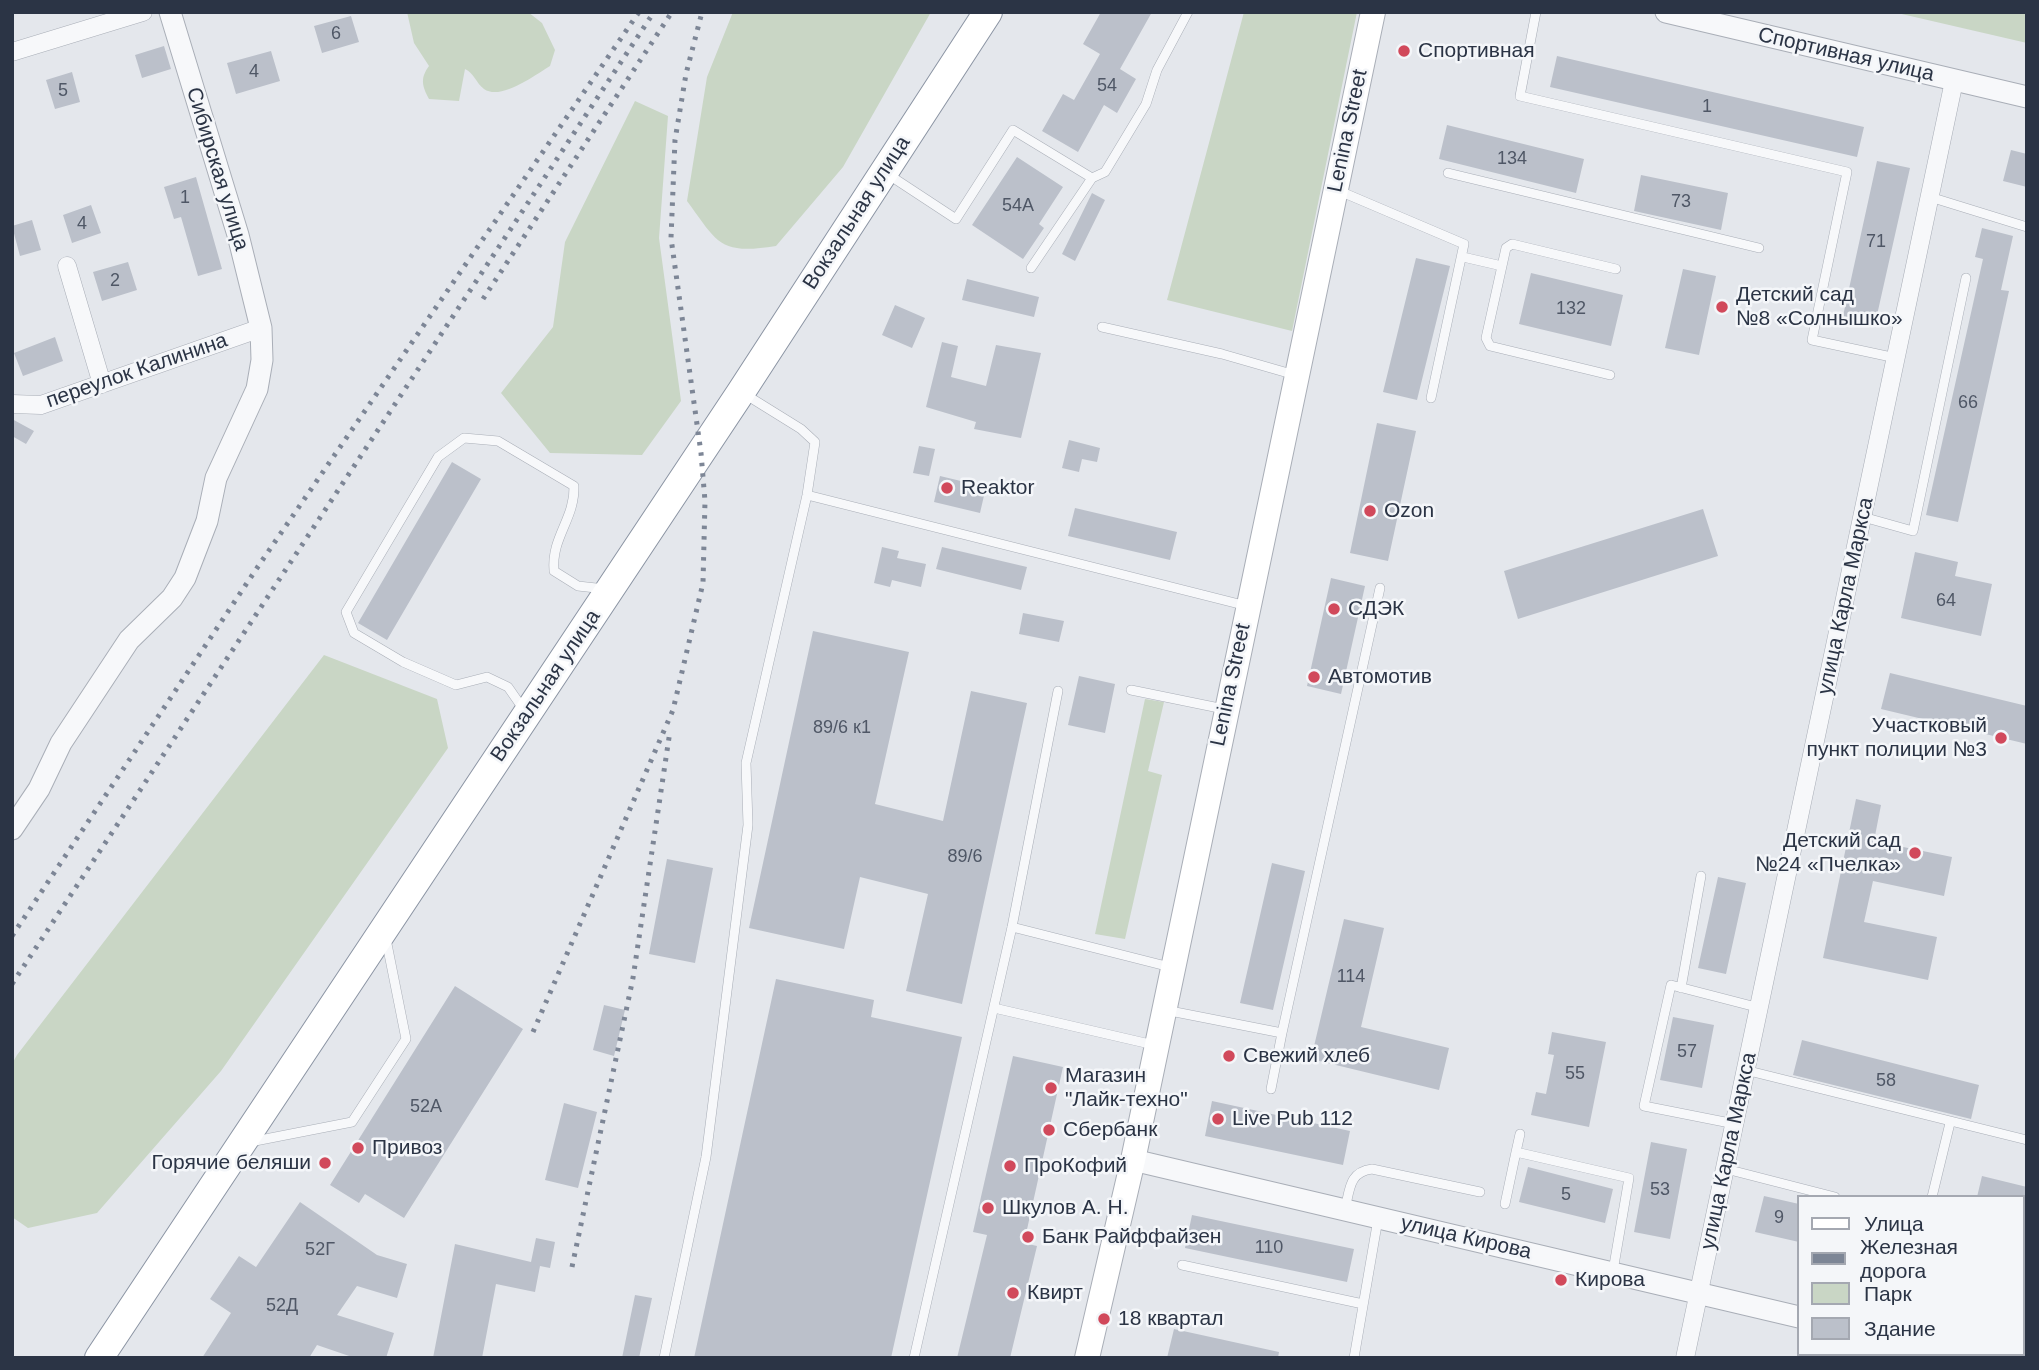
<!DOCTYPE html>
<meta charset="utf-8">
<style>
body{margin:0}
#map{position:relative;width:2039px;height:1370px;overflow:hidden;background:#e4e7ec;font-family:Helvetica,sans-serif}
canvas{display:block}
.frame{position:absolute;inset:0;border:14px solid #2b3445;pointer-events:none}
.legend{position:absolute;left:1797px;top:1195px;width:228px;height:161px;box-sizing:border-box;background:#f4f6f9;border:2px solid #a4a8b1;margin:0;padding:9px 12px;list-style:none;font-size:21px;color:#2b3445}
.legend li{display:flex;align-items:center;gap:14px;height:35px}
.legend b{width:35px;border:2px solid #a4a8b1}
</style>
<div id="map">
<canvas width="2039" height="1370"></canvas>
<div class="frame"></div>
<ul class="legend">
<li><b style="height:9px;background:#fff"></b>Улица</li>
<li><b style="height:9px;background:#7d8696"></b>Железная дорога</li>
<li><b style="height:19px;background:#c9d6c5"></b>Парк</li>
<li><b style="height:19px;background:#bbc0ca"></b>Здание</li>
</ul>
</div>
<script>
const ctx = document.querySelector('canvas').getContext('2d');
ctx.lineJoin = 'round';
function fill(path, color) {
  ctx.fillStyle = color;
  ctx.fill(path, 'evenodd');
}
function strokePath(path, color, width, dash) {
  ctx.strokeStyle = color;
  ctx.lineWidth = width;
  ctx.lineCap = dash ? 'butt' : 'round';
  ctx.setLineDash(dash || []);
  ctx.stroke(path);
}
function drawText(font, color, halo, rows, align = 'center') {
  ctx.font = font + ' Helvetica,sans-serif';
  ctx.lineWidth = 5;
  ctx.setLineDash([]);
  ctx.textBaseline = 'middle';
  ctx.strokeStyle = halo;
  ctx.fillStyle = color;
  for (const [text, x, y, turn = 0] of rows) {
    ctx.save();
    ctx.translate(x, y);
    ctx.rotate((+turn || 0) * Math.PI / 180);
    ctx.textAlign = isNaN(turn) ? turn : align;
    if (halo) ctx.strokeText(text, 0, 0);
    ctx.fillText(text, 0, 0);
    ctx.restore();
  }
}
fill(new Path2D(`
 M407,12H528L542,23L555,50L550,66C535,75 501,101 484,89C476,83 474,73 465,69L459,101L429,99C422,86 420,78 429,66L414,43Z
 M733,12H931L843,167L776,246C719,255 718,243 687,201L707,77Z
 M1244,12H1357L1292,331L1167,300Z
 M1893,12H2027V43Z
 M635,101L668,116L659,238L681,401L642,455L550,453L501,393L553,327L565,242Z
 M324,655L437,699L448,748L221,1071L97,1213L28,1228L12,1217V1064L17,1055Z
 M1145,699L1164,702L1148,771L1162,775L1125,939L1095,934Z`), '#c9d6c5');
fill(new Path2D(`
 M1101,12H1152L1120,69L1136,79L1117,113L1104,105L1078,152L1042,131L1063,94L1074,100L1100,54L1083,44Z
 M351,16L359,42L322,53L314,26Z
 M164,46L171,69L142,78L135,55Z
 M271,51L280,81L236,94L227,63Z
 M1557,56L1864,127L1857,157L1550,87Z
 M72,72L80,102L55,109L46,80Z
 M1447,125L1584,159L1576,193L1439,159Z
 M2011,150L2027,154V187L2003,181Z
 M1017,157L1063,187L1039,224L1044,228L1023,259L972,225Z
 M1877,161L1910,168L1875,324L1843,316Z
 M1641,175L1728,193L1721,230L1634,211Z
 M196,177L222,269L198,276L181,217L174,219L164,187Z
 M1092,193L1105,200L1075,261L1062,254Z
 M91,205L101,233L72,243L63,215Z
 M32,220L41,250L20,256L12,226Z
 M1982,228L2013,236L2001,290L2009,291L1958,522L1926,515L1983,259L1975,257Z
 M1416,258L1450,266L1417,400L1383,392Z
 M128,262L137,290L102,301L93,272Z
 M1683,269L1716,276L1699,355L1665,348Z
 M1531,273L1623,295L1611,346L1519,324Z
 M967,279L1039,297L1034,317L962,300Z
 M895,305L925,318L912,348L882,335Z
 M55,337L63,361L23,376L14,353Z
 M942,342L958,346L951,377L986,386L996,345L1041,353L1021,438L974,429L976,422L926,407Z
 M12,419L34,431L26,444L12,436Z
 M1377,423L1416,431L1388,561L1350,553Z
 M1069,440L1100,448L1097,462L1082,459L1079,472L1062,468Z
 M919,446L935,449L929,476L913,473Z
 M452,462L481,479L387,640L358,623Z
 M940,476L986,487L980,513L934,502Z
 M1075,508L1177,532L1170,560L1068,536Z
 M1703,509L1718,556L1518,619L1504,571Z
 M882,547L899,551L897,558L926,564L921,587L892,580L890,587L874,583Z
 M942,547L1027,567L1021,590L936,569Z
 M1915,552L1958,562L1955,576L1992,584L1981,636L1901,618Z
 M1331,578L1365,586L1341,694L1307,686Z
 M1023,613L1064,621L1059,642L1019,634Z
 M813,631L909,652L875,804L943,821L971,691L1027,703L962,1004L906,991L928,894L860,877L844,949L749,928Z
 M1890,673L2027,706V744L1881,709Z
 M1079,676L1115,684L1105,733L1068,725Z
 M1856,799L1881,805L1874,841L1952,857L1944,896L1873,881L1864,922L1937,937L1928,980L1823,958Z
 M667,859L713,868L695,963L649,954Z
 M1272,863L1305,871L1273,1010L1240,1003Z
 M1718,877L1746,883L1726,974L1698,968Z
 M1344,919L1384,928L1361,1027L1449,1048L1439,1090L1311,1059Z
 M776,979L874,1000L871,1017L962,1037L891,1358H694Z
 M455,986L523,1029L404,1218L365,1194L359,1203L330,1185Z
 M604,1005L625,1010L614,1056L593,1050Z
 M1673,1017L1714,1025L1702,1088L1660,1080Z
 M1552,1032L1606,1042L1589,1127L1531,1115L1536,1092L1546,1094L1554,1055L1548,1054Z
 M1802,1040L1979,1085L1971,1119L1793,1075Z
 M1013,1056L1063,1067L1024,1243L1037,1246L1010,1358H957L987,1235L973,1232Z
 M1212,1101L1350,1131L1343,1165L1205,1136Z
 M564,1103L597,1112L578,1188L545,1180Z
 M1651,1142L1687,1149L1670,1239L1634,1232Z
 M1528,1167L1613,1189L1605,1223L1519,1202Z
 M1982,1176L2027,1187V1197H1977Z
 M1764,1196L1799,1204V1242L1755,1232Z
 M300,1202L377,1255L407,1264L397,1298L357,1286L337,1315L394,1333L386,1358H355L317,1345L309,1358H202L231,1313L210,1299L239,1256L256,1267Z
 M1192,1215L1354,1249L1347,1282L1185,1248Z
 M536,1238L555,1242L550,1268L540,1266L535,1292L496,1284L482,1358H433L455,1244L531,1262Z
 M635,1295L652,1298L639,1358H622Z
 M1174,1329L1279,1352L1278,1358H1167Z`), '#bbc0ca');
const service = new Path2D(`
 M1536,12L1520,96L1847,172L1812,340L1896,358
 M886,173L956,219L1013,130L1092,178L1105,172L1146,104L1157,70L1188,12
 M1448,173L1759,248
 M1337,190L1464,244L1431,398
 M1930,197L2027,227
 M1463,257L1502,266L1486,338L1490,346L1610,375
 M1502,266L1506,248L1512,244L1616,269
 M1031,268L1092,178
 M1102,327L1222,354L1295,375
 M807,495L1247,606
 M1863,517L1913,531L1966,278
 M1131,690L1224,709
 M524,710L508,687L487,677L456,685L403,662L354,633L346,612L438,457L464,438L498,441L574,486C575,519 551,537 554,571L578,586L605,589
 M1012,927L1170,967
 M1681,988L1701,876
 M994,1008L1154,1045
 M1165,1010L1282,1033L1271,1089
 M1282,1033L1380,588
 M1745,1070L2027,1140
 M1735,1124L1644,1106L1671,985L1760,1008
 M1520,1134L1516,1152L1629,1178L1613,1271
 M250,1142L352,1122L406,1039L386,939
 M1726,1169L1835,1197
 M1932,1197L1950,1123
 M1505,1204L1516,1152
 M1345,1209C1350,1189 1349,1172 1372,1169L1480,1192
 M2023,1240H2027
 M1182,1265L1363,1304
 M664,1358L706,1157L748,825L746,763L807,495L815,442L801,429L743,393
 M914,1358L1012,927L1058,691
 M1354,1358L1378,1219`);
const minor = new Path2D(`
 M12,52L143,12
 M67,266L102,384
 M12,404L41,405L261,328
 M1685,1358L1954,81`);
const tertiary = new Path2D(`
 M1666,12L2027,97
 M12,829L39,789L61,743L129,640L172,598L185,578L207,521L216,478L257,389L262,360L261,328L238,235L170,12
 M1133,1160L1799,1317
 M1954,1354L1969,1358`);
const secondary = new Path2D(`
 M1087,1358L1133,1160L1373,12`);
const trunk = new Path2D(`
 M99,1358L741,392L988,12`);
strokePath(service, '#a9aeb7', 10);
strokePath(minor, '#a9aeb7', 19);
strokePath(tertiary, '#a9aeb7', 23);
strokePath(secondary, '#a9aeb7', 26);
strokePath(trunk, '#8b94a3', 30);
strokePath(service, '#f7f8fa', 9);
strokePath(minor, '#f7f8fa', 18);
strokePath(tertiary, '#f7f8fa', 21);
strokePath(secondary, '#fff', 24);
strokePath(trunk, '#fff', 28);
strokePath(new Path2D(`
 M483,299L672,12
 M12,936L259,565L639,12
 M12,984L654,12
 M533,1032L673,710L703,583L705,501L701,453L671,238L675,140L686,74L702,12
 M572,1267L633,978L670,731`), '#7d8696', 5, [3.5, 7]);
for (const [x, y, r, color] of [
 [1404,51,7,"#d1495b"],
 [1722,307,7,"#d1495b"],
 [947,488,7,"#d1495b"],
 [1370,511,7,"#d1495b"],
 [1334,609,7,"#d1495b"],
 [1314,677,7,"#d1495b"],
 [2001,738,7,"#d1495b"],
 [1915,853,7,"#d1495b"],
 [1229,1056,7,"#d1495b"],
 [1051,1088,7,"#d1495b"],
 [1218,1119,7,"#d1495b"],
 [1049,1130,7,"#d1495b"],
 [358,1148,7,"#d1495b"],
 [325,1163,7,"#d1495b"],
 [1010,1166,7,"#d1495b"],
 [988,1208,7,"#d1495b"],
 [1028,1237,7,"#d1495b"],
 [1561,1280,7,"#d1495b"],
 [1013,1293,7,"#d1495b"],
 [1104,1319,7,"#d1495b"]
]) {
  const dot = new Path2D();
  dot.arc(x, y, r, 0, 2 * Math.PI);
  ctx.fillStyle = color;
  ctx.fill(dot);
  strokePath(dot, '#f4f6f9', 2.5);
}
drawText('18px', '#4f5766', null, [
 ["6",336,34],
 ["4",254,72],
 ["54",1107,86],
 ["5",63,91],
 ["1",1707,107],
 ["134",1512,159],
 ["1",185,198],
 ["73",1681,202],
 ["54А",1018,206],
 ["4",82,224],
 ["71",1876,242],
 ["2",115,281],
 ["132",1571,309],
 ["66",1968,403],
 ["64",1946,601],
 ["89/6 к1",842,728],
 ["89/6",965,857],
 ["114",1351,977],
 ["57",1687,1052],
 ["55",1575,1074],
 ["58",1886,1081],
 ["52А",426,1107],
 ["53",1660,1190],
 ["5",1566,1195],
 ["9",1779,1218],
 ["110",1269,1248],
 ["52Г",320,1250],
 ["52Д",282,1306]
]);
drawText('21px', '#2b3445', '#f4f6f9', [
 ["Спортивная",1418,51],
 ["Детский сад",1736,295],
 ["№8 «Солнышко»",1736,319],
 ["Reaktor",961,488],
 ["Ozon",1384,511],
 ["СДЭК",1348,609],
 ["Автомотив",1328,677],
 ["Участковый",1987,726,"right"],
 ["пункт полиции №3",1987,750,"right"],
 ["Детский сад",1901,841,"right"],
 ["№24 «Пчелка»",1901,865,"right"],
 ["Свежий хлеб",1243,1056],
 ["Магазин",1065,1076],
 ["\"Лайк-техно\"",1065,1100],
 ["Live Pub 112",1232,1119],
 ["Сбербанк",1063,1130],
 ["Привоз",372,1148],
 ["Горячие беляши",311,1163,"right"],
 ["ПроКофий",1024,1166],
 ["Шкулов А. Н.",1002,1208],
 ["Банк Райффайзен",1042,1237],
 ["Кирова",1575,1280],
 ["Квирт",1027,1293],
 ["18 квартал",1118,1319]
], 'left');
drawText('21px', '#2b3445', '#f4f6f9', [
 ["Спортивная улица",1846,55,13],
 ["Lenina Street",1348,131,-78],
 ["Сибирская улица",217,169,73],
 ["Вокзальная улица",857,213,-57],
 ["переулок Калинина",137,371,-19],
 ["улица Карла Маркса",1846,596,-78],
 ["Lenina Street",1231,685,-78],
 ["Вокзальная улица",546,686,-56],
 ["улица Карла Маркса",1729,1151,-78],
 ["улица Кирова",1466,1238,13]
]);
</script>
